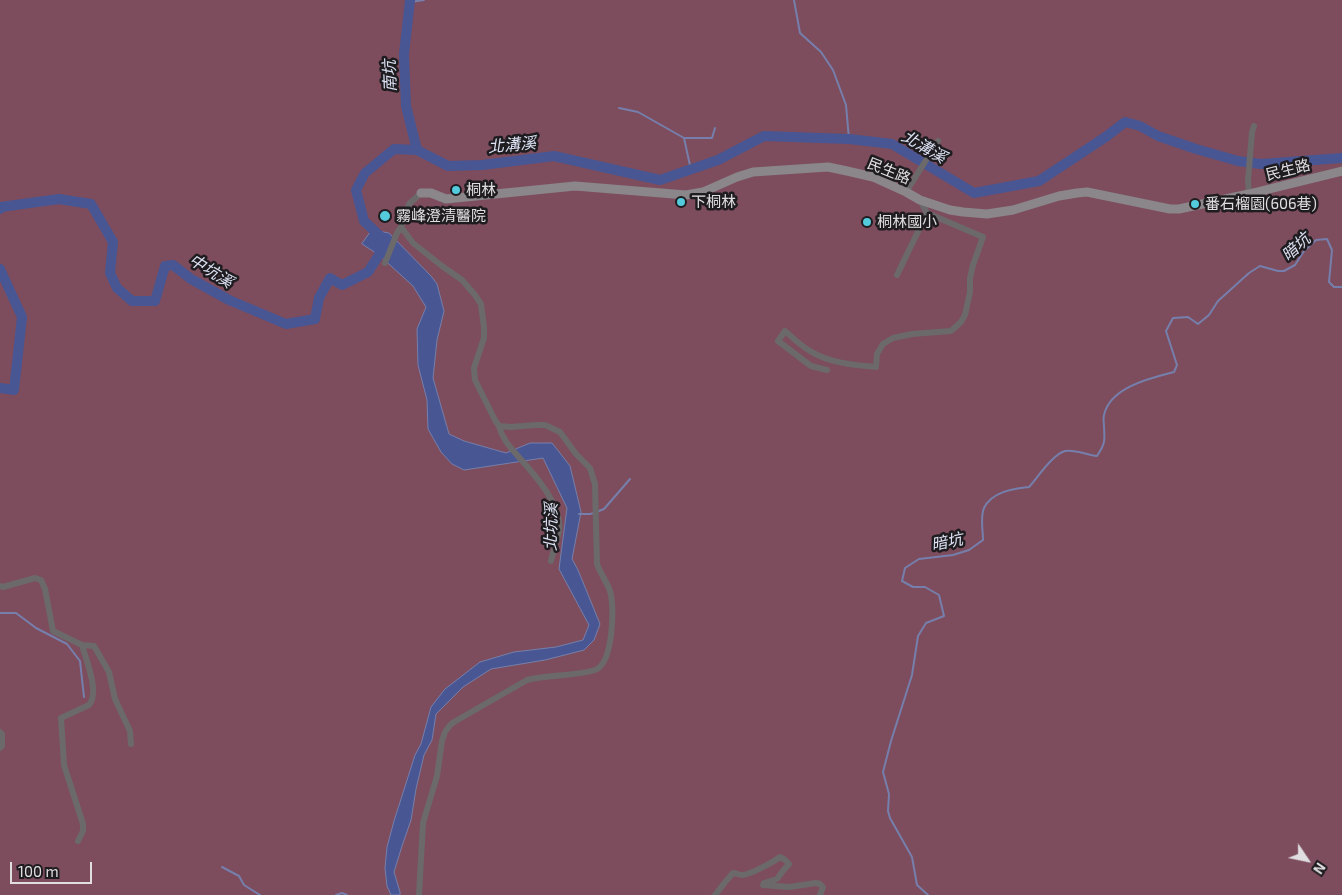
<!DOCTYPE html>
<meta charset="utf-8">
<style>
body{margin:0}
#map{position:relative;width:1342px;height:895px;overflow:hidden;background:#373439;font-family:"Exo 2",sans-serif}
canvas{display:block}
.north{position:absolute;left:1282px;top:835px;width:50px;height:50px;-webkit-text-stroke:4px #1e1c1f;paint-order:stroke;rotate:124deg;font-size:14px;font-weight:700;line-height:20px;text-align:center;color:#e0dee1}
.north::after{content:'';display:block;margin:auto;width:18px;height:22px;background:#e0dee1;clip-path:polygon(50% 0,100% 100%,50% 72%,0 100%)}
.scale{position:absolute;left:10px;top:862px;width:82px;height:22px;box-sizing:border-box;border:2px solid #e0dee1;border-top:0;padding-left:6px;font-size:15px;line-height:18px;white-space:nowrap;color:#e0dee1;-webkit-text-stroke:4px #1e1c1f;paint-order:stroke}
</style>
<div id="map">
<canvas width="1342" height="895"></canvas>
<div class="north">N</div>
<div class="scale">100 m</div>
</div>
<script>
const ctx = document.querySelector('canvas').getContext('2d');
ctx.lineJoin = 'round';
function fill(path, color) {
  ctx.fillStyle = color;
  ctx.fill(path, 'evenodd');
}
function strokePath(path, color, width, dash) {
  ctx.strokeStyle = color;
  ctx.lineWidth = width;
  ctx.lineCap = dash ? 'butt' : 'round';
  ctx.setLineDash(dash || []);
  ctx.stroke(path);
}
function drawText(font, color, halo, rows, align = 'center') {
  ctx.font = font + ' "Exo 2","Noto Sans TC",sans-serif';
  ctx.lineWidth = 5;
  ctx.setLineDash([]);
  ctx.textBaseline = 'middle';
  ctx.strokeStyle = halo;
  ctx.fillStyle = color;
  for (const [text, x, y, turn = 0] of rows) {
    ctx.save();
    ctx.translate(x, y);
    ctx.rotate((+turn || 0) * Math.PI / 180);
    ctx.textAlign = isNaN(turn) ? turn : align;
    if (halo) ctx.strokeText(text, 0, 0);
    ctx.fillText(text, 0, 0);
    ctx.restore();
  }
}
fill(new Path2D(`
 M0,0H1342V895H0Z`), '#7d4d5e');
const water = new Path2D(`
 M372,230L389,233L431,276L437,284L444,311L437,340L433,378L449,434L464,441L506,453L530,443H552L570,466L581,512L572,559L578,570L600,624L594,640L584,650L545,660L491,669L463,687L436,714L432,740L424,755L416,789L411,820L402,846L394,872L400,892V895H391L387,886L385,868L387,847L394,821L415,755L421,744L431,707L445,689L480,662L514,652L556,647L583,640L589,625L559,569L567,508L543,458L464,470L452,464L441,452L428,429L427,400L418,365L417,329L426,307L413,286L379,255L362,244Z`);
fill(water, '#485694');
strokePath(water, '#767fab', 1);
strokePath(new Path2D(`
 M794,0L800,33L821,52L833,70L846,105L849,139
 M410,2L424,0
 M619,108L638,112L684,138L691,170
 M685,138H712L715,128
 M599,511L604,509L630,479
 M579,514H590L594,513
 M0,613H16L36,628L67,644L80,661L84,697
 M222,867L239,876L244,885L260,895
 M336,895L342,893L347,895
 M928,895L917,885L912,857L890,818L888,811L889,794L883,772L891,741L912,675L918,636L926,623L944,616L939,595L925,587H913L902,581L905,568L919,559L953,555L969,550L983,540C983,530 980,517 984,508C992,491 1014,489 1029,487C1038,477 1053,454 1065,451C1075,449 1087,455 1097,456C1105,444 1105,441 1104,427C1104,423 1103,418 1104,415C1110,387 1151,378 1174,372L1177,365L1166,331L1173,318L1188,317L1198,324L1209,315L1218,301L1249,273L1260,266L1278,271H1284L1295,265L1304,251L1316,240L1327,239L1332,250L1329,282L1334,287H1342`), '#767fab', 2);
strokePath(new Path2D(`
 M410,0L404,54L406,106L417,150
 M0,209L1,207L59,199L91,204L113,242L110,273L117,288L132,301H155L165,266L173,265L191,279L229,300L286,324L315,319L319,298L330,278L342,285L368,272L379,255L381,243
 M382,238L364,221L356,190L365,173L394,149L417,150L448,166L482,165L554,156L660,180L718,160L764,136L849,139L892,144L974,193L1039,181L1107,136L1125,122L1140,126L1158,136L1196,149L1238,161L1261,164L1342,158
 M0,269L22,317L14,390L0,388`), '#485694', 10);
strokePath(new Path2D(`
 M906,192L938,141
 M1249,194L1248,181L1252,132L1254,126
 M401,227L413,243L442,266L462,280L475,295L481,304L484,327V338L474,368L475,380L495,420L499,426L511,427L536,425H545L560,432L576,454L590,468L595,484L597,564C600,573 607,582 610,591C615,607 613,664 595,670C573,677 549,674 527,680L454,722L450,725L445,732L442,741L437,776L423,823L419,895
 M385,263L397,233L401,227L409,204L421,193
 M897,275L927,213
 M827,370L811,366L778,341L785,331C793,338 801,346 810,351C829,363 854,365 876,367L877,354L883,344L893,338L912,334L951,331L961,322L965,315L970,292V278L973,265L983,237L927,213L920,200
 M499,426C502,438 509,446 517,455C533,473 563,505 559,531C557,541 553,551 551,561
 M0,586L3,587L35,578L41,580L45,589L53,631L82,645L94,646L109,672L115,699L130,731L131,744
 M0,732L2,734V746L0,748
 M78,841L83,831V824L64,765L61,718L89,705C100,692 86,660 82,645
 M715,895L726,881L733,873C736,873 739,875 742,875C750,875 773,862 780,857L784,859L789,864L782,872L777,879L764,883L763,885L789,887L816,883L820,884L823,887L820,895`), '#6c696b', 6);
strokePath(new Path2D(`
 M421,193H431L446,199L575,186L686,195L703,192L737,177L753,172L828,167L847,171L873,177L906,192L920,200L950,210L963,212L987,214L1013,210L1059,196L1077,193L1087,192L1170,209H1179L1249,194L1342,171`), '#8a8689', 9);
for (const [x, y, r, color] of [
 [456,190,5,"#54cadd"],
 [681,202,5,"#54cadd"],
 [1195,204,5,"#54cadd"],
 [385,216,6,"#54cadd"],
 [867,222,5,"#54cadd"]
]) {
  const dot = new Path2D();
  dot.arc(x, y, r, 0, 2 * Math.PI);
  ctx.fillStyle = color;
  ctx.fill(dot);
  strokePath(dot, '#1e1c1f', 2);
}
drawText('15px', '#e0dee1', '#1e1c1f', [
 ["民生路",1288,170,-14],
 ["民生路",889,171,22]
]);
drawText('15px', '#e0dee1', '#1e1c1f', [
 ["桐林",466,190],
 ["下桐林",691,202],
 ["番石榴園(606巷)",1205,204],
 ["霧峰澄清醫院",396,216],
 ["桐林國小",877,222]
], 'left');
drawText('italic 16px', '#dde2f5', '#1e1c1f', [
 ["南坑",390,76,-92],
 ["北溝溪",512,145,-5],
 ["北溝溪",924,147,30],
 ["暗坑",1296,247,-42],
 ["中坑溪",211,271,32],
 ["北坑溪",551,527,-89],
 ["暗坑",947,542,-12]
]);
</script>
